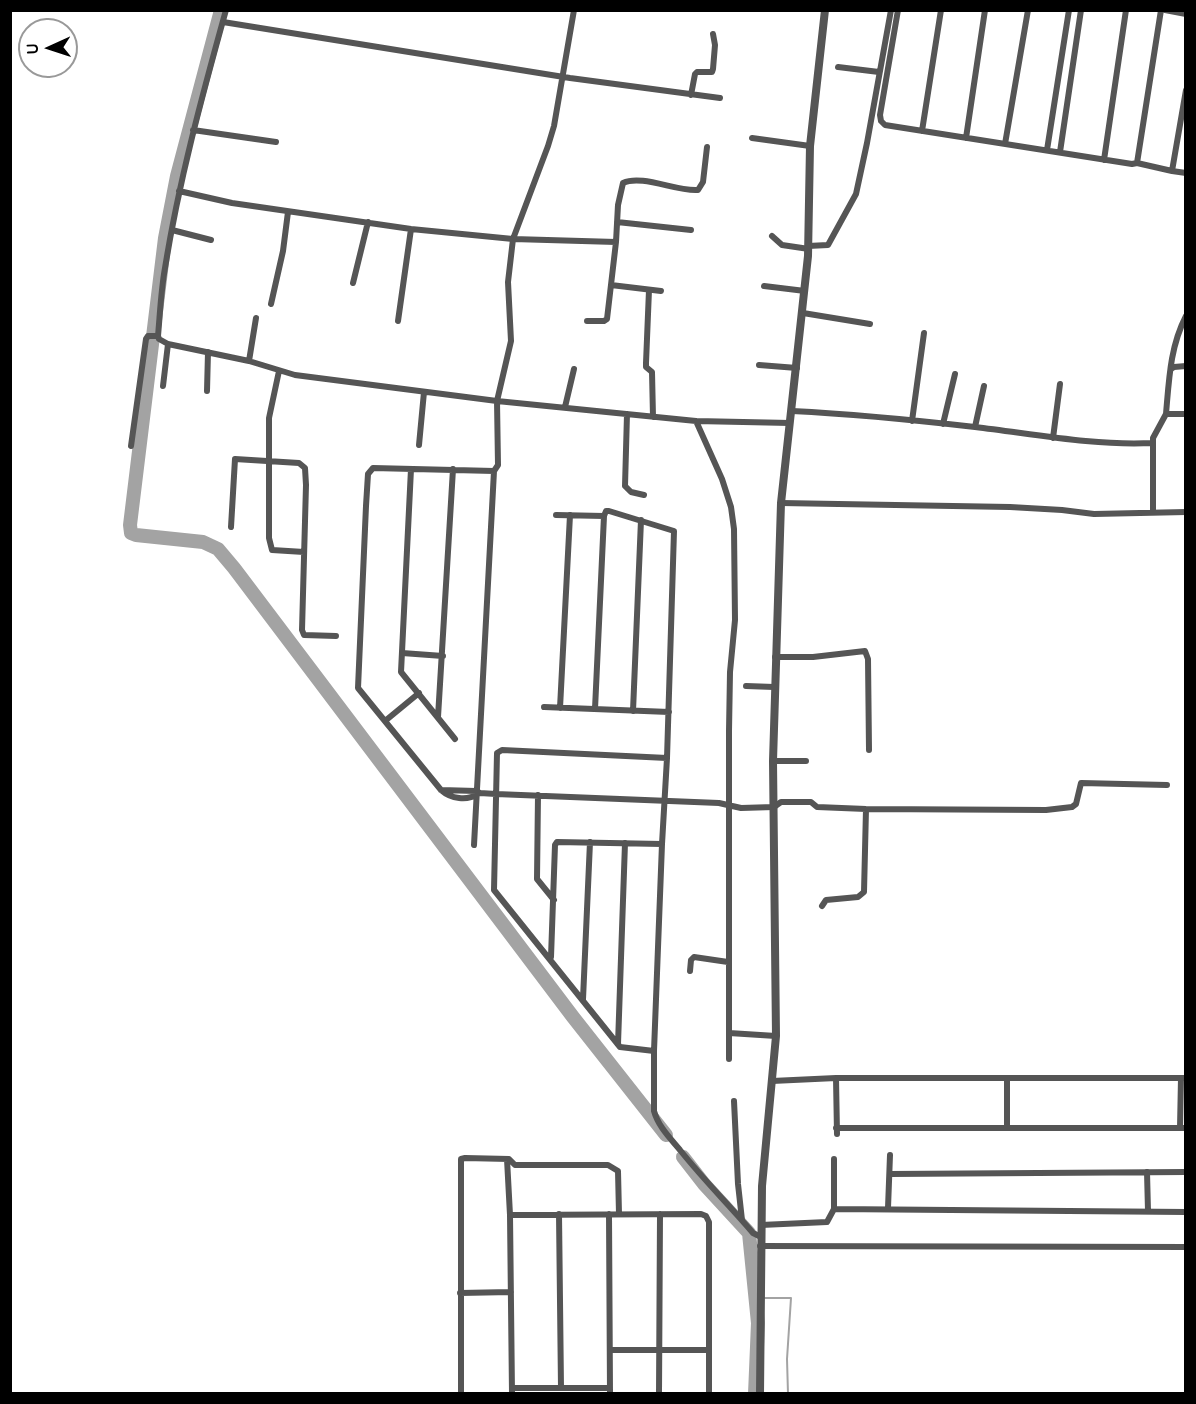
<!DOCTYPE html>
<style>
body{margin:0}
#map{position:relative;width:1196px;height:1404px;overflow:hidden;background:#fff;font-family:Quicksand,sans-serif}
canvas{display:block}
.frame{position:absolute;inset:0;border:12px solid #000;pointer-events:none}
.north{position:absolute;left:18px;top:18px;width:60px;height:60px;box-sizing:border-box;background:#fff;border:2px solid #999;border-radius:50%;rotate:267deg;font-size:16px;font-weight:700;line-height:24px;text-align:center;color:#000}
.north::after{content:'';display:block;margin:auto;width:21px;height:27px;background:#000;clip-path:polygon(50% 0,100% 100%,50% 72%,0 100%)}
</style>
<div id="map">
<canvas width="1196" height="1404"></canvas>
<div class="frame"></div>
<div class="north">U</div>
</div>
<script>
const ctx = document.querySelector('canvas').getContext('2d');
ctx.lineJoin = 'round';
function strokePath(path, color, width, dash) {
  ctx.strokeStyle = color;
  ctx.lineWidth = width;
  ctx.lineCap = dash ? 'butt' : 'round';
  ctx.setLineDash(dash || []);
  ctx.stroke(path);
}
strokePath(new Path2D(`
 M765,1298H791L787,1359L788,1394`), '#a3a3a3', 2);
strokePath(new Path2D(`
 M221,10L177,176L165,238L130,525L131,533L136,535L203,542L218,549L234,568L573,1017L666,1135
 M683,1157L704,1184L749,1233L758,1323L755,1394`), '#a3a3a3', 14);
strokePath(new Path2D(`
 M898,10L880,115L881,121L885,125L1132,164L1137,163L1172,171L1186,90
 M1165,10L1186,14
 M223,22L570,78L720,98
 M838,67L879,72
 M691,95L695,74L697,72H712L713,69L715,45L713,34
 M193,130L276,142
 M922,131L941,10
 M752,138L810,146
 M966,138L985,10
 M1005,144L1028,10
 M1047,150L1069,10
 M1060,152L1081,10
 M1104,160L1126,10
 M1137,163L1161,10
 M1172,171L1186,173
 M179,191L232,203L411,229L513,239L616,242L618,205L623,183C642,174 677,192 698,190L703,182L707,147
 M617,222L691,230
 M172,230L211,240
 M772,236L782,245L809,249
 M808,246L828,245L856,194L867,143L891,10
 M353,283L368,222
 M611,285L661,291
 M764,286L805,291
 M649,290L646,363V367L652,372L653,417
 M271,304L283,251L288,212
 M803,313L870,324
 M398,321L411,229
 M587,321H604L607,319L616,242
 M158,336C160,314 161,290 165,268C179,181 202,96 226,10
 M249,361L256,318
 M759,365L797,368
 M1171,369L1174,367L1186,366
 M279,371L269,418V538L272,550L304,552
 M163,386L168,344
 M207,391L208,352
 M565,407L574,369
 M792,411C853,414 914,420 975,427C1034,434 1093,446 1153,443
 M627,414L625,486L631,492L644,495
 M1166,414C1169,380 1170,347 1186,316
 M696,421L722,479L731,507L734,529L735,620L730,672L729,731V1033L776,1036
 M912,421L924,333
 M943,424L955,374
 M975,427L984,386
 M1053,438L1060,384
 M419,445L424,392
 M131,446L146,339L148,336H158L159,339L168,344L249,361L295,375L497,401L696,421L790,423
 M411,469L401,672L455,739
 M781,503L1010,507L1062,510L1094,514L1186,512
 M1153,512V438L1166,414H1186
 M556,515L604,516L606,511H609L674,531L667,758L662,844L654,1051V1111C658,1126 670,1138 680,1150C703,1179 729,1205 753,1233L761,1237
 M231,527L235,459L299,463L305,468L306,485L302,630L304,635L336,636
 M402,653L443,656
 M775,657H813L865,651L868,659L869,750
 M746,686L774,687
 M544,707L669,712
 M560,708L570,515
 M595,709L604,516
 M633,711L641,520
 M438,717L453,469
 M385,721L419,693
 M773,761H806
 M441,790L476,791L480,793L496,794L719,803L741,808L774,807L781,802H811L817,807L866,809L1046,810L1072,807L1076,804L1081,783L1167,785
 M478,794C467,801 451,799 441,790L358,688L366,506L368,474L373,468L494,471
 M538,795L537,879L554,900
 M474,845L494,471L498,465L497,401L511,341L508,282L513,239L548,146L554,126L574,10
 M822,906L826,900L858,897L864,892L866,809
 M551,957L555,845L557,842L662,844
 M690,971L691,960L694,957L728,962
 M583,999L590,842
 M618,1044L625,843
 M654,1051L620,1047L494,890L497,753L502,750L667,758
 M729,1059V1033
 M836,1078L837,1134
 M1007,1078V1128
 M772,1081L836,1078H1186
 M734,1101L738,1184L742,1220
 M836,1128H1186
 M1180,1128L1181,1078
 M507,1159L510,1215L512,1394
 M1147,1172L1148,1211
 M890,1174L1186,1172
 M888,1208L890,1155
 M834,1209L1186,1212
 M559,1214L561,1388
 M609,1214L610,1394
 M510,1215L701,1214L706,1216L709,1222V1394
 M761,1225L827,1222L834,1209V1159
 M760,1246L1186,1247
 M460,1293L511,1292
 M610,1350H708
 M512,1388H610
 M461,1394V1159L465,1158L509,1159L515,1165H608L618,1171L619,1214
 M659,1394L660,1214`), '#555', 6);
strokePath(new Path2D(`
 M760,1394L762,1186L776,1036L773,761L781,503L808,256L810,146L825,10`), '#555', 8);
</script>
